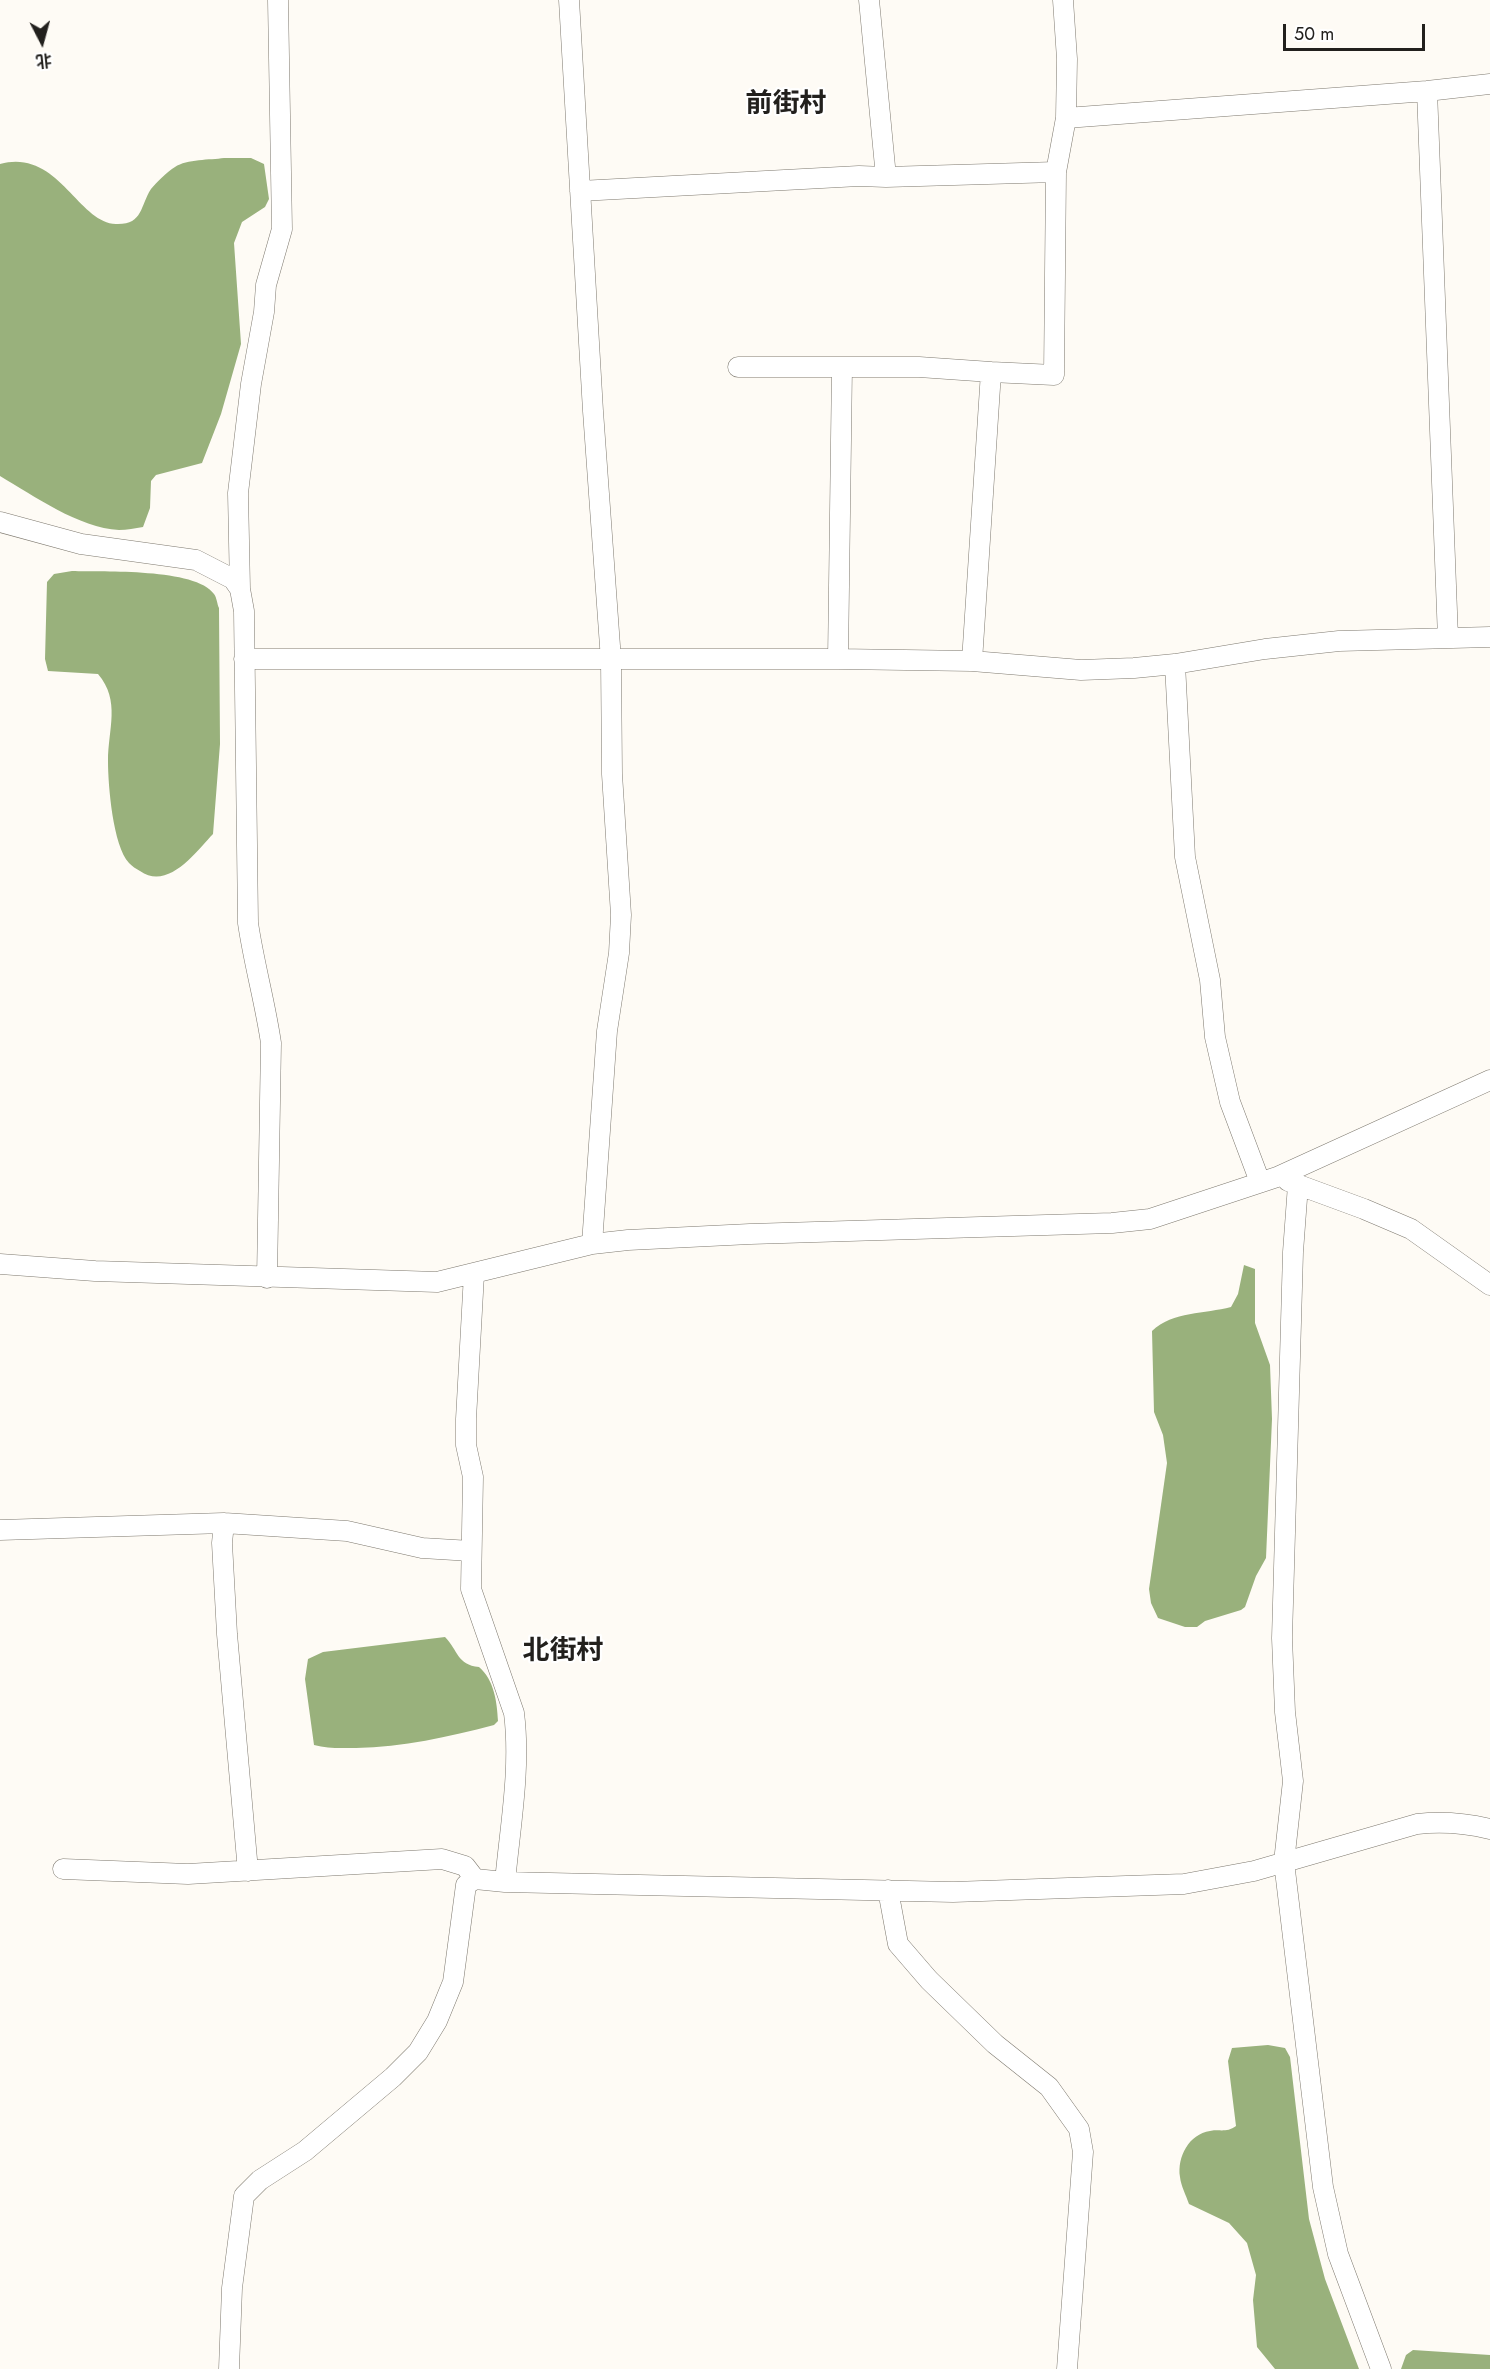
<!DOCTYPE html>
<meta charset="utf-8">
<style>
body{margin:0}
#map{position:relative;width:1490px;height:2369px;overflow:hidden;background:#fefbf5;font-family:Jost,"Noto Sans SC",sans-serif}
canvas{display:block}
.north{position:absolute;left:12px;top:12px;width:60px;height:60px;-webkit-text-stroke:4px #fff;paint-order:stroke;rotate:174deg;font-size:16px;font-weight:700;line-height:24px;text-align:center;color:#22201d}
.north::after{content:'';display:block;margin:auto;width:21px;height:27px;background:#22201d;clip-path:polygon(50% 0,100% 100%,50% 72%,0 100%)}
.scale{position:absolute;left:1283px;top:24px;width:142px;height:27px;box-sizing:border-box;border:3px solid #22201d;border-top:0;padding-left:8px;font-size:18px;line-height:21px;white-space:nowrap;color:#22201d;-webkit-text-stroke:4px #fff;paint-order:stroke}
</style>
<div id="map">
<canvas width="1490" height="2369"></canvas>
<div class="north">北</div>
<div class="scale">50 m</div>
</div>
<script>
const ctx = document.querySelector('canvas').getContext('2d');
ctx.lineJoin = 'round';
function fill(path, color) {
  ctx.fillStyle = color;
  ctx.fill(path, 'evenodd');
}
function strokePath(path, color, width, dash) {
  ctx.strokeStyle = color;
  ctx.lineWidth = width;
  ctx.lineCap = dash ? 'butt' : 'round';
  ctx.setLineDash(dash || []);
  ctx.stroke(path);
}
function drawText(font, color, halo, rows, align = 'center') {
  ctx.font = font + ' Jost,"Noto Sans SC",sans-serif';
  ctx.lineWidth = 4.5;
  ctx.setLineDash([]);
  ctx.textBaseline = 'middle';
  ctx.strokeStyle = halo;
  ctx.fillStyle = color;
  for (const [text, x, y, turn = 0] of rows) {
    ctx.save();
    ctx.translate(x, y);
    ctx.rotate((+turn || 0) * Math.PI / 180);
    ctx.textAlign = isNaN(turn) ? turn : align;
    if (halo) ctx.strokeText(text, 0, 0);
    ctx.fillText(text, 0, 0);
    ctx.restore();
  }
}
fill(new Path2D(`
 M224,158H251L264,164L269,199L265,207L242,222L234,243L241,344L221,414L202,463L156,475L151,481L150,508L143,527C135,528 127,530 119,530C79,528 34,496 0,476V164C58,148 78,223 116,224C143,225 140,206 151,189C157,182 167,172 175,167C187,159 210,160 224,158Z
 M72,571C103,572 196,568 214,594C217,598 217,604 219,608L220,744L213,834C196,852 168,891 140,871C136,869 132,866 129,863C113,846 108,785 108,761C108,729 121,701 98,674L48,671L45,659L47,582L54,574Z
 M1244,1265L1255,1269V1323L1270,1365L1272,1419L1266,1558L1256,1576L1245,1607L1241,1610L1205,1621L1197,1627H1185L1158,1618L1151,1603L1149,1589L1167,1463L1163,1435L1154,1412L1152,1331C1173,1311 1205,1314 1231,1307L1238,1294Z
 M445,1637C458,1650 457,1665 479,1667C494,1680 497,1701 498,1721L494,1725C448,1737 403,1747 356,1748C342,1748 328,1749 314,1745L305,1679L308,1659L323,1652Z
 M1268,2045L1285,2048L1290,2057L1309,2219L1325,2279L1359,2369H1275L1257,2347L1253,2300L1256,2275L1247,2243L1229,2223L1189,2204C1186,2195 1181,2186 1180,2177C1177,2157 1189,2134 1210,2131C1220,2129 1227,2133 1236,2126L1228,2061L1232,2048Z
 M1413,2350L1490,2355V2369H1401L1406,2355Z`), '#99b17c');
const minor = new Path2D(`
 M569,0L593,411L611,660L612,774L621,915L619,953L607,1031L592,1244
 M869,0L886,177
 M1427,91L1448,638
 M1066,118L1427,91L1490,84
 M580,191L859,176L886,177L1056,172
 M738,367H919L991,372
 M0,522L81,544L196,560L233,579L240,589L244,611L248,923C254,964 265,1002 271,1043L267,1278
 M240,589L238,493L251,384L264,312L266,285L282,229L278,0
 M244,659H838L972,661L1081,670L1134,668L1175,664L1265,649L1339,641L1490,637
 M838,659L842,367
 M972,661L991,372L1054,375L1056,172L1066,118L1067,59L1063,0
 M1175,664L1185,857L1210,980L1215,1037L1230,1102L1260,1182
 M1288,1181L1364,1209L1411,1229L1490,1285
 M1298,1185L1293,1252L1282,1638L1285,1712L1293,1781L1284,1862L1323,2187L1338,2254L1381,2369
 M0,1264L95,1271L437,1282L592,1244L628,1240L750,1234L1112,1223L1150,1219L1277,1177L1490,1080
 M474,1274L466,1419V1445L473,1477L471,1589L514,1713C521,1768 510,1827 505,1882
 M224,1523L222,1543L227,1634L248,1871
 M0,1530L224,1523L347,1531L422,1548L471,1551
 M63,1869L188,1874L442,1859L465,1866L475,1879
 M888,1890L898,1944L929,1980L995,2044L1049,2087L1079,2129L1083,2152L1067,2369
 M229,2369L232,2288L244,2196L260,2180L305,2151L393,2077L418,2052L437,2021L453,1982L466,1885L475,1879L505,1882L953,1892L1184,1884L1254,1871L1417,1824C1443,1821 1465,1823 1490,1829`);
strokePath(minor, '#7e796f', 21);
strokePath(minor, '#fff', 20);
drawText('bold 27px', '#22201d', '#fff', [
 ["前街村",786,105],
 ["北街村",563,1652]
]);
</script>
